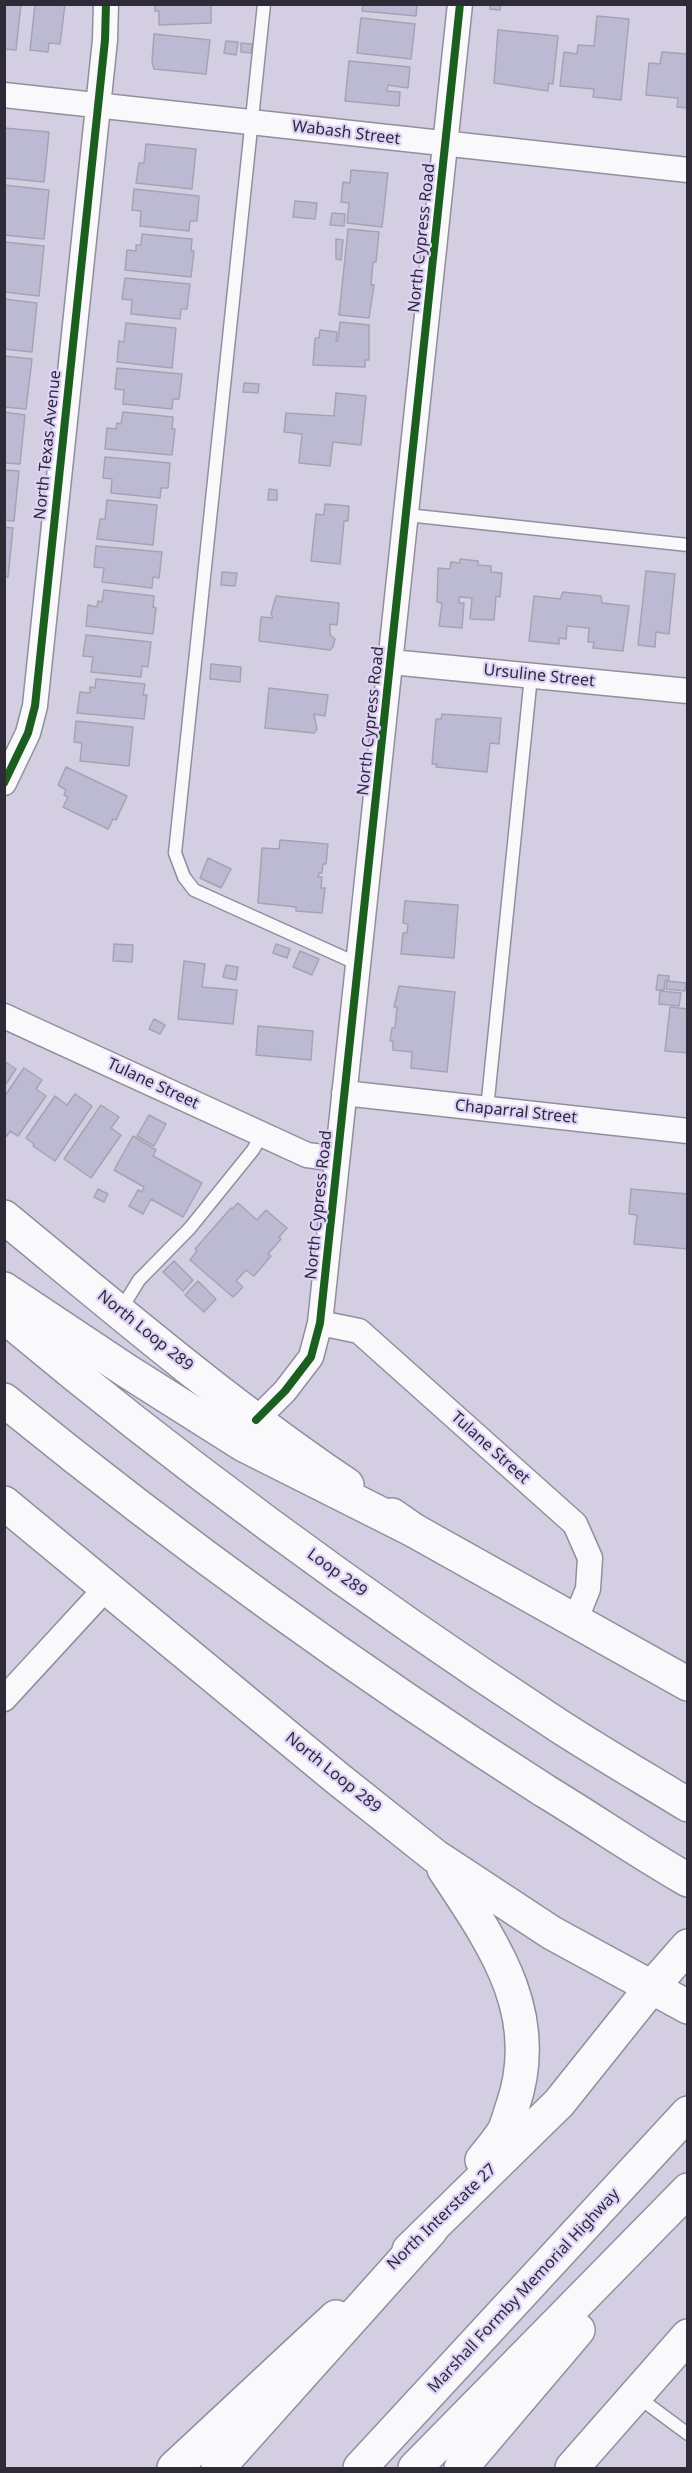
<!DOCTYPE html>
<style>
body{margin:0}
#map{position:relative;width:692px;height:2473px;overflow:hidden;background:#d4cee2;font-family:"Noto Sans",sans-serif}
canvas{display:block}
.frame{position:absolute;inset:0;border:6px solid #2e2a38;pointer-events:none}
</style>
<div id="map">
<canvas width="692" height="2473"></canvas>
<div class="frame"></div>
</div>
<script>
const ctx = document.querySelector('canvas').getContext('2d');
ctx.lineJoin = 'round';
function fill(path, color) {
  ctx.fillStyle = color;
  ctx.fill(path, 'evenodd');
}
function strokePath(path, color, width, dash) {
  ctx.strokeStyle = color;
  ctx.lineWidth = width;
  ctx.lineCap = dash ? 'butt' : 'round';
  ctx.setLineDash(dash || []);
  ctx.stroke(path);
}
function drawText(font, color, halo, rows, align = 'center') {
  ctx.font = font + ' "Noto Sans",sans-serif';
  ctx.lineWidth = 4.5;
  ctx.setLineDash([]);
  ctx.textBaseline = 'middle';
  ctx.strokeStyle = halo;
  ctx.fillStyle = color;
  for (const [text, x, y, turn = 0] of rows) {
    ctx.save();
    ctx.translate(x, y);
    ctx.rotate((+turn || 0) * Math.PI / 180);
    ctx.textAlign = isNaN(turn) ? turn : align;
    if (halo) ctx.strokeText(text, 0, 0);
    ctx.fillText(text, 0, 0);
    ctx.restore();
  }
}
const building = new Path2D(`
 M4,4H21L16,50L4,49Z
 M35,4H65L60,44L49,43L48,52L30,50Z
 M155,4H211V23L159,25V11H155Z
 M363,4H417L416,16L362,11Z
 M490,4H501L500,10L490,9Z
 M597,16L629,19L621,100L593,97L594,89L560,86L564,52L577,54L578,45L594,46Z
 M361,18L415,24L411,59L357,53Z
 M498,30L558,36L553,84L549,83L548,91L494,83Z
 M154,34L210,40L206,74L154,69L152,62Z
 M226,41L238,42L236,55L224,53Z
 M241,43L252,44L251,53L241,52Z
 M662,52L688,54V108L677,107L678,98L646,95L649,63L660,64Z
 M349,61L410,67L408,88L388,85L387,91L400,92L399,106L345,101Z
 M4,128L49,132L44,182L4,178Z
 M146,144L196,149L192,189L136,183L139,163H144Z
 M351,170L388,173L382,227L347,223L349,203L341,202L343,182L350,183Z
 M4,185L49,190L44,239L4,235Z
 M134,189L199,196L197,221H190L189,231L140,226L141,211L132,210Z
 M295,201L317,203L315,219L293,217Z
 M332,213L345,214L344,226L330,225Z
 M348,229L379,232L376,262H373L371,285H374L369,318L339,315Z
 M142,234L192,239L191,251H194L191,277L125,270L127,250L136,251V245H141Z
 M336,239L343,240L341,260L336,259Z
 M4,242L44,246L39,296L4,292Z
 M125,278L190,284L187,309H181L180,319L131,314L132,300L122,299Z
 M4,299L37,303L32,352L4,349Z
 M340,322L369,325V360H365V367L313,365L315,338H319L320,330L337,332L336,341H338Z
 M126,323L176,328L172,368L117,362L119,341L124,342Z
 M4,356L32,359L26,409L4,407Z
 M117,368L182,374L179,399H173L172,409L123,404L124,390L115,389Z
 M244,383L259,384L258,393L243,392Z
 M336,393L366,396L361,445L333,442L330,466L299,463L302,434L284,432L286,413L334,416Z
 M4,412L25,415L20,464L4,463Z
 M123,412L173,417L172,429H175L172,455L105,449L107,428L116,429L117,423L121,424Z
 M105,457L170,463L168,488H161L160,498L111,493L112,479L103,478Z
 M4,470L19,471L14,521L4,520Z
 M269,489L277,490V500H268Z
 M107,500L157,505L153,545L97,539L100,519H105Z
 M325,504L349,506L348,521H344L340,564L311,561L316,514L324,515Z
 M4,527L13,528L8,577H4Z
 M96,546L162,552L159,578L153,577L152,588L102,582L104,568L94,567Z
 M460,559L478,561V565L491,566V572L502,573L500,597L496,596L494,620L470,619L472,598L459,597V603H464L462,628L439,626L442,603L437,602L438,568L450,569L451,562L460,563Z
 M646,571L675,574L669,634L656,632L655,647L638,645Z
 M222,572L237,573L235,586L221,585Z
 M104,590L154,596L153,607L156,608L153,634L86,626L88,605L97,607L98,601L102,602Z
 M563,592L601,596L602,603L629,606L623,651L593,648L594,642H588L589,628L567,626L566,639L559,638V644L529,641L534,596L560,599Z
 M276,596L339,603L337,625L330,624V635L335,639L333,647L330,650L259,641L261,617L273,618L271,614Z
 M86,635L151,642L148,667L142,666L141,677L91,672L93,657L83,656Z
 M211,664L241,667L240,682L210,679Z
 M96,679L145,684L143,695H147L144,719L77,713L80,692L90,693V687L95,688Z
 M269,688L328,695L325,716L314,714L317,729L314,733L265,728Z
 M442,714L501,718L499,744L490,743L487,772L436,767L437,764H432L436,719H441Z
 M76,721L133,727L129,766L80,761L82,743L74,742Z
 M66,767L127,796L116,820L113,819L108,829L63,807L68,797L64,795L66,790L58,785Z
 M280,840L328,844L326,864H323L322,873H319L318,877H322L321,888H325L322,913L296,911V907L258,903L262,848L279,849Z
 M208,858L231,869L221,888L200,878Z
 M405,901L458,905L454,958L401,954L403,933H407L408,924L403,923Z
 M114,944L133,945L132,962L113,961Z
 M276,944L290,949L287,958L273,953Z
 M300,951L319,959L312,975L293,967Z
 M184,961L205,964L202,987L237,990L233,1024L178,1019Z
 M226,965L238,967L236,980L223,977Z
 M658,975L669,976V981L665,980L664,990H656Z
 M667,981L686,983L685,991L666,989Z
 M399,986L455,992L447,1072L411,1068L412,1052L393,1050V1041H390L392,1028H395L397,1007H394Z
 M660,991L681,993L679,1006L659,1004Z
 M670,1007L688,1009V1053L665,1051Z
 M154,1019L165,1025L160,1034L149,1029Z
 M258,1026L313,1031L311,1060L256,1055Z
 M4,1061L16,1069L4,1087Z
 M24,1068L42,1080L36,1089L46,1096L18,1136L10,1131L7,1136L4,1134V1097Z
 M75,1094L92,1106L55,1161L33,1146L34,1144L26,1138L55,1096L67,1105Z
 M101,1105L119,1117L111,1128L121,1135L91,1178L64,1159Z
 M149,1115L166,1124L154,1146L137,1136Z
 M133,1136L156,1150L153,1156L202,1183L183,1217L151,1199L143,1214L129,1206L138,1190L142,1192L144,1187L114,1170Z
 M98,1189L108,1194L104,1202L94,1197Z
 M631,1189L688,1194V1249L634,1244L637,1215L629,1214Z
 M238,1203L257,1220L266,1210L287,1228L279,1237L281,1239L268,1254L271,1256L254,1276L246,1270L236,1281L243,1287L233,1297L190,1260L197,1251L195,1249L231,1208L232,1209Z
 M174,1261L193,1280L183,1291L163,1272Z
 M198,1281L216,1299L204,1312L185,1295Z`);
fill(building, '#bcbad3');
strokePath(building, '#a5a3b3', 1.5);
const service = new Path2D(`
 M264,4L175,853L184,877L194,890L358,964
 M407,515L688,545
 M487,1109L531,676
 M120,1311L139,1280L190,1228L253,1150L262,1134
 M638,2397L688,2434`);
const minor = new Path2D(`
 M4,95L688,170
 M391,662L688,691
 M4,783L28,733L35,706L105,40L106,4
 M4,1016L307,1155L337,1159
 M344,1093L688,1131
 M320,1323L359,1331L575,1524L590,1558L588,1589L575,1621
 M256,1420L285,1391L311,1357L320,1323L460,4
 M4,1699L107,1587`);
const secondary = new Path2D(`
 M4,1217C116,1309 227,1404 347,1485
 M4,1503L337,1778L435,1856L552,1933L688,2007
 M392,1515L415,1531L688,1684
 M444,1869C493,1943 544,2013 513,2105C510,2113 508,2123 504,2131C498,2141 489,2151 482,2160
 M409,2250L559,2103L651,1988L688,1946
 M174,2468L336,2317
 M572,2468L688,2336`);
const primary = new Path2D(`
 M218,2468L431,2230`);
const motorway = new Path2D(`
 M4,1289L127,1371L244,1445L415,1531
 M4,1316C179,1463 365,1599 556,1724C599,1752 644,1778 688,1805
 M4,1400C177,1541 357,1671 545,1791C593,1820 639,1852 688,1880
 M360,2468L688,2113
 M415,2468L688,2190
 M461,2468L578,2330`);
strokePath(service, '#938e9d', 15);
strokePath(minor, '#938e9d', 27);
strokePath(secondary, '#938e9d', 36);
strokePath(primary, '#938e9d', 36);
strokePath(motorway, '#938e9d', 36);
strokePath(service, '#f9f8fb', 12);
strokePath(minor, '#f9f8fb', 24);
strokePath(secondary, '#f9f8fb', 33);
strokePath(primary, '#f9f8fb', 33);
strokePath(motorway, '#f9f8fb', 33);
strokePath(new Path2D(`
 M4,783L28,733L35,706L105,40L106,4
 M256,1420L285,1391L311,1357L320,1323L460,4`), '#1b5e20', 8);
drawText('16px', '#2e2a38', '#ded3f7', [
 ["Wabash Street",346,133,7],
 ["North Cypress Road",422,238,-84],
 ["North Texas Avenue",48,445,-84],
 ["Ursuline Street",539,676,6],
 ["North Cypress Road",371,721,-84],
 ["Tulane Street",153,1084,25],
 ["Chaparral Street",516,1112,6],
 ["North Cypress Road",319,1205,-84],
 ["North Loop 289",145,1331,39],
 ["Tulane Street",490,1448,42],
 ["Loop 289",337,1573,36],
 ["North Loop 289",333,1773,39],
 ["North Interstate 27",442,2217,-44],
 ["Marshall Formby Memorial Highway",524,2291,-47]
]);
</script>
